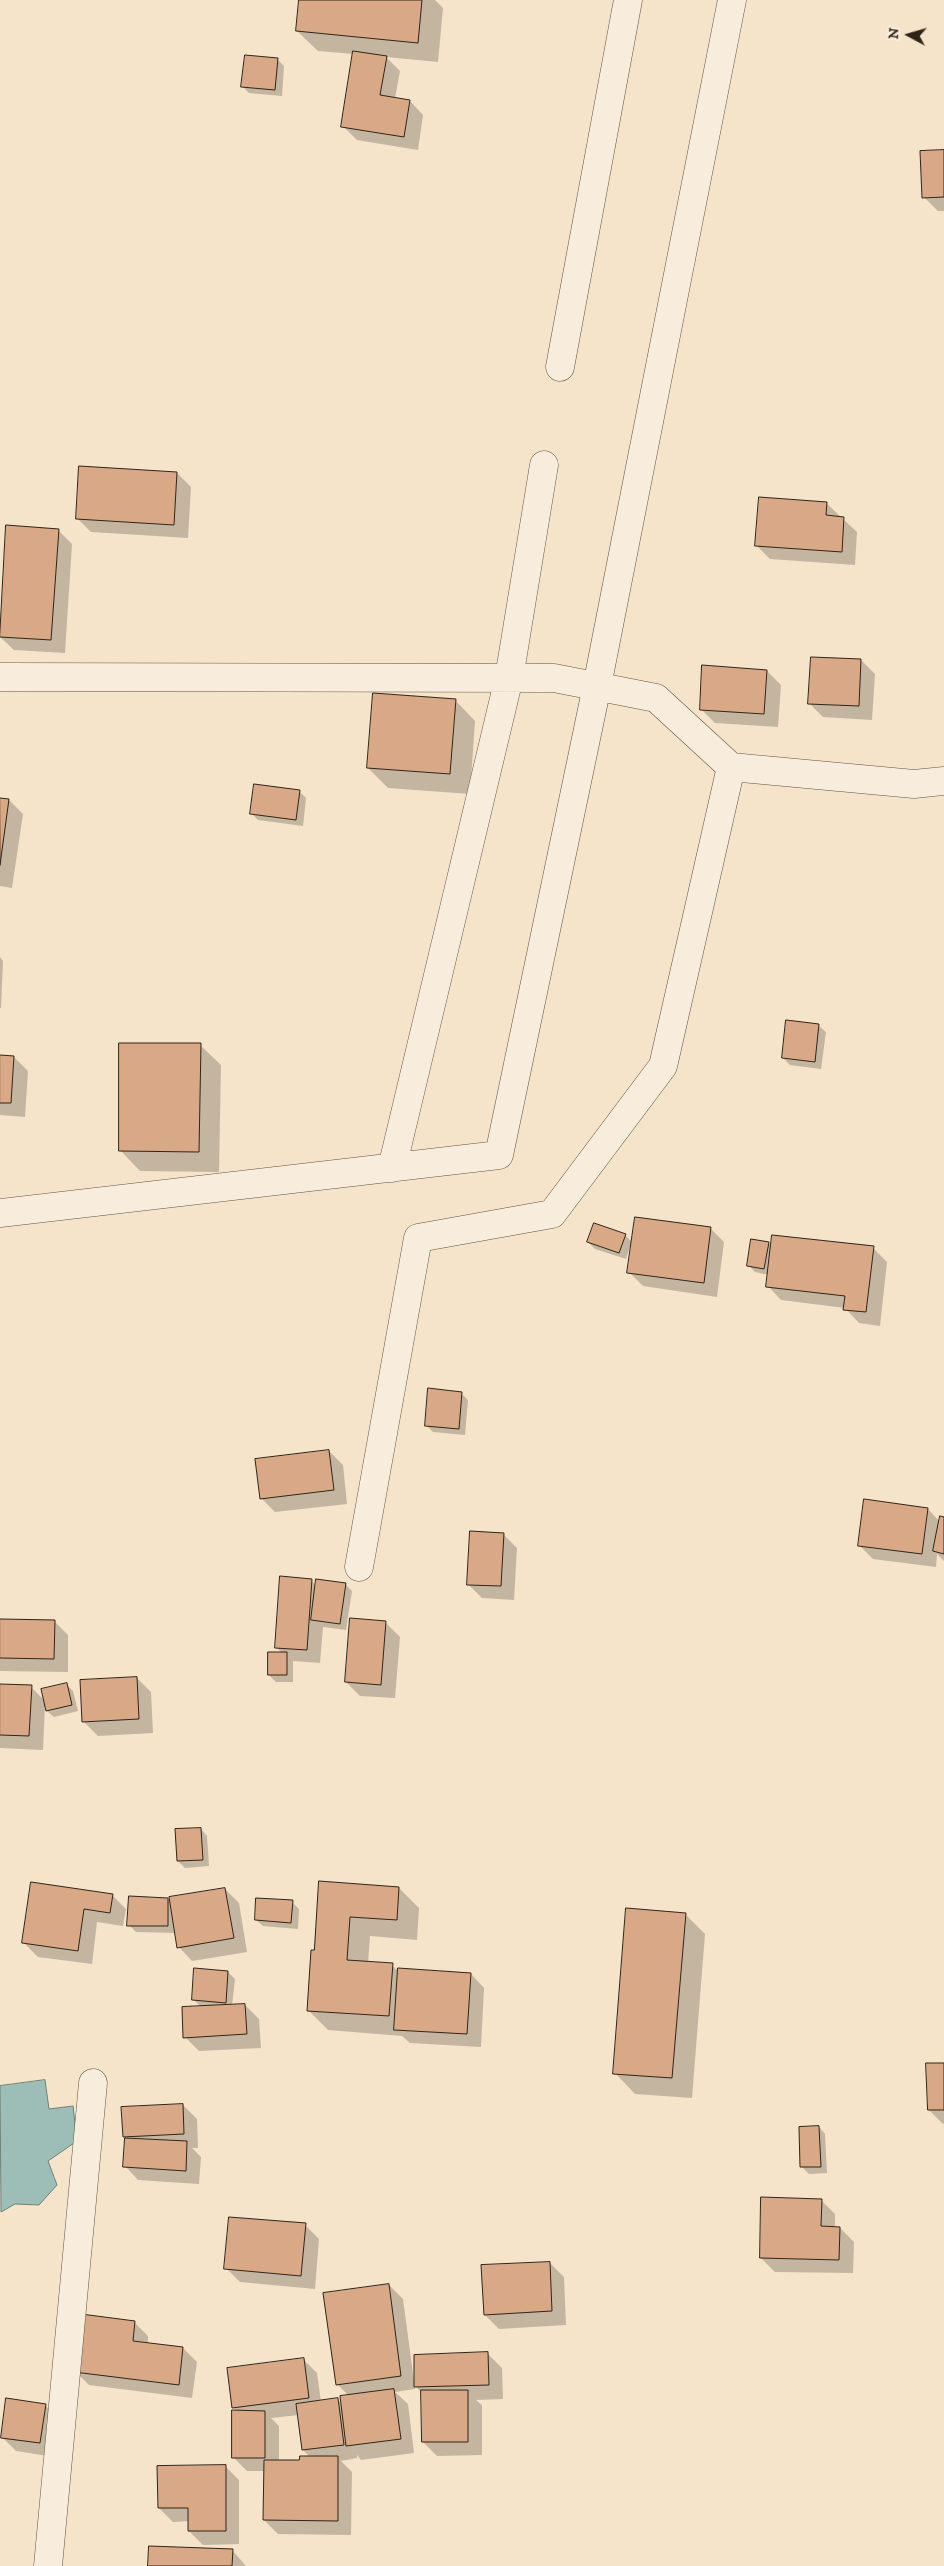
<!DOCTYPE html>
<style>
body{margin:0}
#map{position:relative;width:944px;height:2566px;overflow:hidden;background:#f5e3ca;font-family:"IM FELL DW Pica",serif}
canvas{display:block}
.north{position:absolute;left:884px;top:10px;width:50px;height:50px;-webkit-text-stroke:4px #f8eddd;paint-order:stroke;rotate:276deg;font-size:14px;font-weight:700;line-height:20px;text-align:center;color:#2f2417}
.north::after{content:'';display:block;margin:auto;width:18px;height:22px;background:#2f2417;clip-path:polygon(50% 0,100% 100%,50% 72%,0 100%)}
</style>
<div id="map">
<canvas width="944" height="2566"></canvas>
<div class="north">N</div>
</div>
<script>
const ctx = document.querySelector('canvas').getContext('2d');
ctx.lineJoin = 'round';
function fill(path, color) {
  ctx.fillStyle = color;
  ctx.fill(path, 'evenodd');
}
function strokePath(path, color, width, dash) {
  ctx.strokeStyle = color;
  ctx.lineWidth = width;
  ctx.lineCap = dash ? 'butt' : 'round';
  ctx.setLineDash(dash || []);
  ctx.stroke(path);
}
const water = new Path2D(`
 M45,2080L49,2109L73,2106L77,2141L48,2161L57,2185L39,2205L15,2204L1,2212L0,2086Z`);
fill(water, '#9cbeb7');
strokePath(water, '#708077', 1);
fill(new Path2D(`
 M300,0H435L443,8L438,62L386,57L400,71L395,98L410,101L423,115L418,150L357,140L343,126L354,54L318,51L297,31Z
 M277,59L284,66L282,96L249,93L242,86Z
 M944,151V211H938L924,197Z
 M177,473L191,487L188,538L91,532L77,518Z
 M826,503L857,532L855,565L770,559L757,546Z
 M7,526L58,530L72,544L65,653L14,650L0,637Z
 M861,660L875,674L872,720L823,717L810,704Z
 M767,671L781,685L778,727L715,723L701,709Z
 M455,700L475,721L470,794L388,788L368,768Z
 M300,792L306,798L303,826L258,820L251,813Z
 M0,799L9,800L23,814L12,888L0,886Z
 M0,957L3,961L1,1008H0Z
 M819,1026L826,1032L821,1069L790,1065L783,1058Z
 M200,1045L221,1065L219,1172L140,1171L120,1150Z
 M0,1056L14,1057L28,1071L25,1117L0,1115Z
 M710,1228L724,1242L717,1297L643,1286L629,1272L631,1243L626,1259L595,1249L588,1242L625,1235L633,1243Z
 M768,1243L772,1247L873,1248L887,1262L880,1326L859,1323L845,1308L781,1300L768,1286L769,1275L755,1272L748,1265Z
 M461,1393L468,1400L465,1435L433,1432L426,1425Z
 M329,1451L343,1465L347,1504L275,1512L261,1498Z
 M928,1509L940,1522L944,1518V1561L937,1554L936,1567L873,1559L859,1545Z
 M503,1534L517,1548L514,1600L482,1598L468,1584Z
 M311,1580L316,1586L346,1585L352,1591L346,1630L323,1627L320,1663L293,1661V1682H276L269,1675L282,1653L276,1647Z
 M0,1621H54L68,1635V1672L0,1671Z
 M386,1623L400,1637L395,1698L360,1696L346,1682Z
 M137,1678L151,1692L153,1733L98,1736L84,1722Z
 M66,1684L73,1691L78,1711L54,1717L47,1711L45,1703L43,1750L0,1748V1685L31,1687L45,1701Z
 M201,1829L207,1836L209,1866L185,1868L178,1861Z
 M320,1882L399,1888L419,1908L417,1940L370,1936L368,1963L392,1965L397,1970L471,1974L484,1988L481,2047L410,2043L402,2036L328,2030L308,2010L316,1951Z
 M32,1884L112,1895L126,1909L123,1926L97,1922L92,1964L38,1957L24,1943Z
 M225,1889L239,1903L247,1952L192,1961L179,1947L176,1933L136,1932L129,1925L168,1899L171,1902Z
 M292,1902L299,1909L298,1929L263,1926L256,1920Z
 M685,1914L705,1934L692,2098L635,2094L615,2073Z
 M228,1972L235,1979L232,2006L245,2005L259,2019L261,2048L199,2051L185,2037L201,2007L193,1999Z
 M944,2064V2124H943L929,2110Z
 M183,2105L197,2119L198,2148H192L201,2157L199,2184L138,2180L125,2166L126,2139L124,2137Z
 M819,2127L825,2134L827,2173L809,2174L802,2167Z
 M821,2200L835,2214V2228H840L854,2242L853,2273L775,2272L761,2258Z
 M305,2225L319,2239L315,2289L240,2282L226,2268Z
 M550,2263L564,2277L566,2325L499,2329L485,2315Z
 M389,2285L403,2299L414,2381L488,2354L502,2368L503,2399L476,2400L482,2405V2455L437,2456L423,2442L422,2393L414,2385L415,2389L395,2392L408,2404L414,2453L361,2460L357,2455V2458L341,2461L352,2472L351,2535L278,2534L264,2520L265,2471H247L233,2457L238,2412L233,2407L303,2359L317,2373L321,2402L338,2400L342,2404L349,2396L337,2384ZM299,2415L303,2450L310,2457L300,2462L279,2461V2426L271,2418Z
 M134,2322L148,2336V2344L183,2348L197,2362L192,2398L89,2385L75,2371Z
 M45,2405L59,2419L54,2457L16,2451L2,2437Z
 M225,2466L239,2480V2544L203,2545L189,2531V2521L173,2522L159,2508Z
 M232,2550L246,2566H150Z`), '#0003');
const building = new Path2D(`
 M299,0H422L418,43L296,31Z
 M353,51L387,56L380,95L410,100L404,137L341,127Z
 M245,55L278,58L275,90L241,87Z
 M944,150V197L922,198L920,151Z
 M79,466L177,472L174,525L76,519Z
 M759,497L827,502L826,515L844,517L842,552L755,546Z
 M6,525L59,529L51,640L0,637Z
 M811,657L861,659L859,706L808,704Z
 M702,665L767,670L764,714L700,710Z
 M373,693L456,699L450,774L367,768Z
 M254,784L300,790L296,820L250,814Z
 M0,798L9,799L0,865Z
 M786,1020L819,1024L815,1062L782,1058Z
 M119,1043H201L199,1152L119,1151Z
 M0,1055L14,1056L11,1103H0Z
 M635,1217L711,1227L704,1283L627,1273Z
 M594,1223L626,1234L619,1253L587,1242Z
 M772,1235L874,1246L866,1312L843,1310L845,1296L766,1287Z
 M751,1239L769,1242L764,1269L747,1266Z
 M428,1388L462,1392L459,1429L425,1426Z
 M329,1450L334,1490L260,1499L255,1459Z
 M864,1499L928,1508L922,1554L858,1546Z
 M940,1516L944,1517V1554L933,1551Z
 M470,1531L504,1533L501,1586L467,1585Z
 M280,1576L312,1579L307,1650L275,1648Z
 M316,1579L346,1583L340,1624L311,1620Z
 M350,1618L386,1621L381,1685L345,1682Z
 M0,1619L55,1620L54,1659L0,1658Z
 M268,1652H287V1675H268Z
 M137,1677L139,1719L82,1722L80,1680Z
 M67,1683L72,1705L46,1711L41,1689Z
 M0,1684L32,1685L29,1736L0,1735Z
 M201,1828L203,1860L177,1861L175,1829Z
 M319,1881L399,1887L397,1920L350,1917L347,1960L393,1963L389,2016L307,2011L311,1950H314Z
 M31,1882L113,1894L110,1913L84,1909L78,1951L22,1943Z
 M225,1888L234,1938L177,1948L169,1897Z
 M129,1896L168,1898V1926H127Z
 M256,1898L293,1900L291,1923L255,1920Z
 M626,1908L686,1913L672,2078L613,2074Z
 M194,1968L228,1971L226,2003L192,2000Z
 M398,1968L471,1973L467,2034L394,2030Z
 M245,2004L247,2034L183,2038L182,2007Z
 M926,2063H944V2110H928Z
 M183,2104L184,2134L123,2137L121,2107Z
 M819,2126L821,2167H800L799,2127Z
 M125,2138L187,2141L186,2171L123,2167Z
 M761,2197L822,2199L821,2226L840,2227L839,2260L760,2258Z
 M229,2217L306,2223L301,2276L224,2269Z
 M550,2262L552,2311L484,2315L481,2265Z
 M389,2284L401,2376L336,2385L323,2293Z
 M81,2314L135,2321L133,2341L183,2347L179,2385L74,2372Z
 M488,2352L489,2385L414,2387V2355Z
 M304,2358L309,2398L232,2408L227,2368Z
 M394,2389L401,2439L346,2446L340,2396Z
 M421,2390H468V2442H422Z
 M6,2398L46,2404L40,2443L1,2438Z
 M338,2398L344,2445L302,2450L296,2404Z
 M232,2410L265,2411V2458H232Z
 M300,2456H338V2521L263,2520L264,2460H299Z
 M226,2465V2531H188V2508H158L157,2466Z
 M149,2546L233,2549L232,2566H148Z`);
fill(building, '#d9a886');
strokePath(building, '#2f2417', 1);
const minor = new Path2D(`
 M560,367L628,0
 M0,677L554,678L656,698L731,767L914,784L944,781
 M392,1168L509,678L544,465
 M0,1213L499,1155L597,686L732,0
 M359,1567L418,1238L552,1214L663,1066L731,767
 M48,2566L93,2083`);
strokePath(minor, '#605444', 29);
strokePath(minor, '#f8eddd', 28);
</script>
